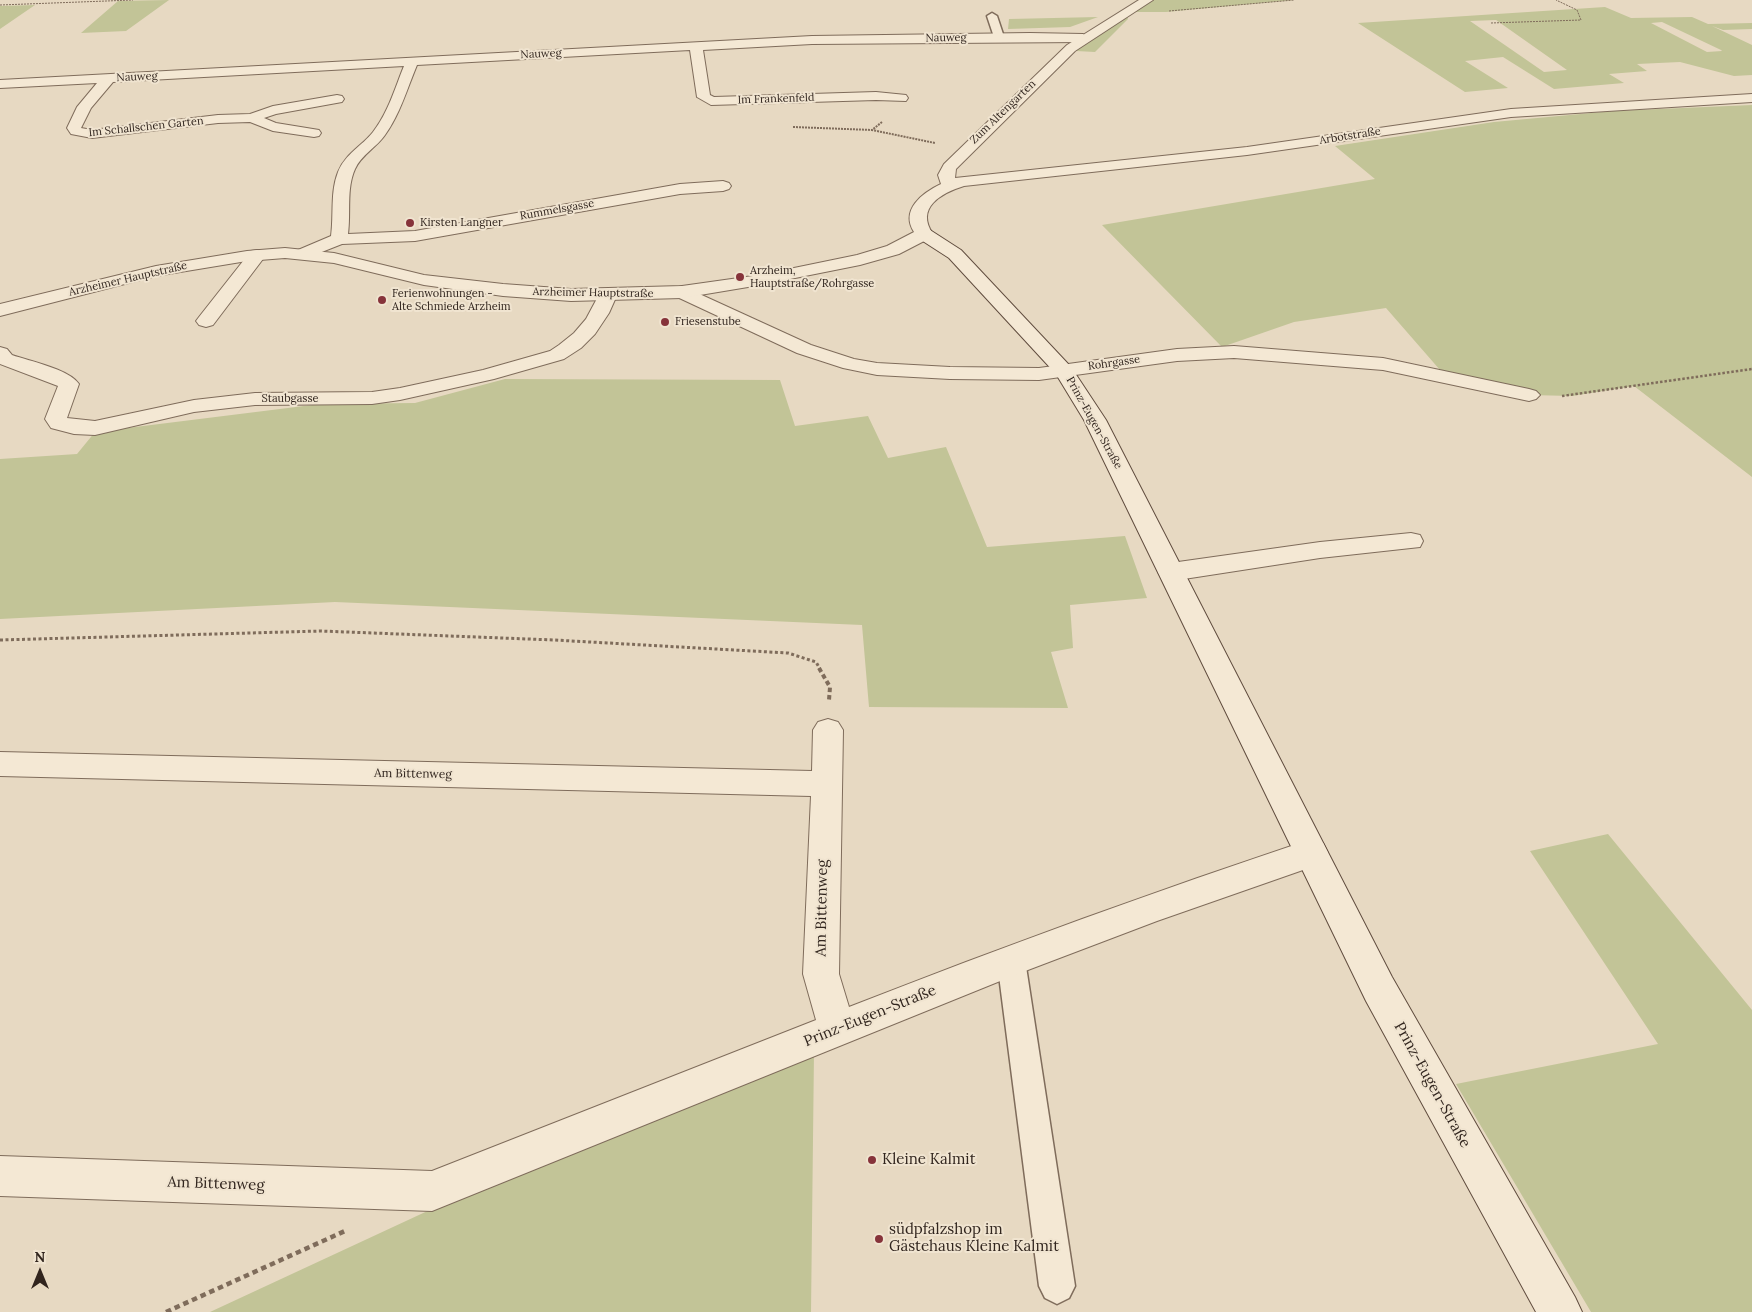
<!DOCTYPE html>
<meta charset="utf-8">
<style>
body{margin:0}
#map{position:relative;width:1752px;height:1312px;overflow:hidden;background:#e7d9c2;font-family:Lora,serif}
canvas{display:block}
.north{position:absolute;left:15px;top:1247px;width:50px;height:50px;-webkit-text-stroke:4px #f0e4d0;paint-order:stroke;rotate:0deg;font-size:14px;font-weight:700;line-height:20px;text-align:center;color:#31251e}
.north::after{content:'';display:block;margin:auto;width:18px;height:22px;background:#31251e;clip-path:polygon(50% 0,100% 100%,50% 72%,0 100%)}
</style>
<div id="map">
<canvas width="1752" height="1312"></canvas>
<div class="north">N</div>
</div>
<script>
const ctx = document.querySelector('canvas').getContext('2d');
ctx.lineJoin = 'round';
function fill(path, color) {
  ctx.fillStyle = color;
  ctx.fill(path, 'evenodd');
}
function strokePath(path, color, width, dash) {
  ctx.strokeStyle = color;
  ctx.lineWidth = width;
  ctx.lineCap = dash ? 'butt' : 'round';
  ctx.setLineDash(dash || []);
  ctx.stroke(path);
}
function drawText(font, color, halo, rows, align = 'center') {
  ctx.font = font + ' Lora,serif';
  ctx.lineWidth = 4;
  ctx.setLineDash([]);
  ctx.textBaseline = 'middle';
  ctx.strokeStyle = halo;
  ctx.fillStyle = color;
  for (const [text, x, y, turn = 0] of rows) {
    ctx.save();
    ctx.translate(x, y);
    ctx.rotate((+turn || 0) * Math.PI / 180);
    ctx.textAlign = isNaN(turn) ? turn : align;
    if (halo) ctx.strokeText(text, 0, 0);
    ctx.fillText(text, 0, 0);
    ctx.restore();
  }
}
fill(new Path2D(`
 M169,0L126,31L81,33L118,1Z
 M1147,0H1294L1166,12H1134Z
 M35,5L0,29V6Z
 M1605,7L1631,18L1692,17L1708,24L1752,23V29L1723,30L1712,26L1752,45V75L1734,76L1680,62L1637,64L1647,71L1609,74L1624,83L1554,89L1503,57L1465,61L1508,88L1465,92L1358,23ZM1496,20L1567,70L1544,72L1470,21ZM1662,22L1721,50L1722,51L1707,52L1651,23Z
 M1127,16L1128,19L1095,52L1076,51Z
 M1098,17L1070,27L1008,29L1009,19Z
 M1752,105V477L1634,386L1572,396L1529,395L1447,378L1386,308L1294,322L1222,347L1102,225L1375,179L1335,146L1494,122L1613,111Z
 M505,379L780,380L795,426L868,416L888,458L946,447L987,547L1125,536L1147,598L1070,605L1073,648L1051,652L1068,708L869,707L862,625L335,602L0,619V459L77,454L95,432L320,404L415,403Z
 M1608,834L1752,1010V1312H1591L1456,1084L1658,1044L1530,851Z
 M814,1052L811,1312H210L505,1175Z`), '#c2c497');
const service = new Path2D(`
 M992,13L997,16L1004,37L1003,39L999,40L994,37L987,16Z
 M1011,947L1021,951L1025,960L1075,1286L1069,1298L1057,1304L1045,1298L1039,1286L997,960L1001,951Z`);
const minor = new Path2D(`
 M1030,33L1083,34L1089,38L1083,42L812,44L703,50L710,95L714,97L876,92L906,95L908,98L906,101L876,100L711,105L697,97L690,50L417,65C407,89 400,114 385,135C377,147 361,155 355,169C346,189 351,213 348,234L415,231L680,184L723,181L729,183L731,186L729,189L723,191L680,194L415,241L342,244L304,259L298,258L295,254L298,250L331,236C334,215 330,192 338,172C345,154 362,146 373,132C388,113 395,88 404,66L113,82L91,108L81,128L92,130L218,115L250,114L273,106L337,95L342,96L344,99L342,102L276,114L264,118L276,123L319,130L321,133L319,136L314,137L273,131L250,122L218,123L92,138L71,134L67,128L77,107L97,83L0,88V80L812,36Z
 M257,250L263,251L266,255L213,325L206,327L199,325L196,321L199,317L251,251Z
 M682,286L811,345L854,359L877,363L950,367L1039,368L1177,349L1234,346L1383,358L1529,389L1536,391L1540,395L1536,399L1529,401L1383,370L1234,358L1177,361L1039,380L950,379L877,375L843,368L797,353L675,296L673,292L675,288Z
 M608,289L615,291L617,295L609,313L595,334L581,348L564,359L494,379L400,400L372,404L255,405L194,412L95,435L74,434L51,428L45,419L58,386L0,364V347L7,349L12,355C29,361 69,369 79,384L67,418L95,421L194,400L255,393L372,392L400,388L483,370L550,351L559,345L574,333L586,319L601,291Z
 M1411,533L1420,535L1423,541L1420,547L1320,558L1171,581L1162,578L1158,572L1162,566L1171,563L1320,542Z
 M828,719L838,722L843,730L839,974L849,1007C1002,947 1156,891 1312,839L1323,843L1328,853L1323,863L1157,921L1020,973L432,1211L0,1196V1156L432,1171L816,1020L803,974L811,796L0,776V752L812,771L813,730L818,722Z`);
const tertiary = new Path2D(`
 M1139,0H1153L1075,51L956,169L955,178L1247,147L1511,109L1752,94V102L1511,117L1247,155L964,186C941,193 915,208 933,234L930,238L899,254L860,265L760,285L682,298L571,301L503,296L424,285L334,263L285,258L247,261L156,276L0,316V304L156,266L247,251L285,248L334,253L424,275L503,284L571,289L682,286L760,275L857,255L887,246L914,232C900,210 922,193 941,184L938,175L944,164L1067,45Z`);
const secondary = new Path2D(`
 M924,229L930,230L961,250L1071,367L1106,420L1392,977L1575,1297L1582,1312H1536L1366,1001L1084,420L1056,374L949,258L918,238L915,234L918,230Z`);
strokePath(service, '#7f6c5b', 3);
strokePath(minor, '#7f6c5b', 2);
strokePath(tertiary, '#7f6c5b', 2);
strokePath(secondary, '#614d3f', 2);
strokePath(new Path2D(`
 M0,5L133,0
 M1169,11L1294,0
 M1491,23L1581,20L1577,10L1556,0`), '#7f6c5b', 1, [2, 1]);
strokePath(new Path2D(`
 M882,122L872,130L935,143
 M793,127L872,130`), '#7f6c5b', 2, [2, 1]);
strokePath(new Path2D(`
 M1562,396L1752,369`), '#7f6c5b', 2.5, [2.5, 2]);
strokePath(new Path2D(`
 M0,640L321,631L554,640L788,653L816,662L820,669`), '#7f6c5b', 3, [3, 2.5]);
strokePath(new Path2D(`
 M819,668L830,687L829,700`), '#7f6c5b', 4, [4.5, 3]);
strokePath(new Path2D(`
 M166,1312L345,1231`), '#7f6c5b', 4.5, [5.5, 4]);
fill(service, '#f4e8d4');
fill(minor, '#f4e8d4');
fill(tertiary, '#f4e8d4');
fill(secondary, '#f4e8d4');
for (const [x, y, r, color] of [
 [410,223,5,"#86333a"],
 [740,277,5,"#86333a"],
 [382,300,5,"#86333a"],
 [665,322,5,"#86333a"],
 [872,1160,5,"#86333a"],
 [879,1239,5,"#86333a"]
]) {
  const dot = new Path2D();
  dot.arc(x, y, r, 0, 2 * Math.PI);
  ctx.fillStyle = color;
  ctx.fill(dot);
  strokePath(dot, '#f0e4d0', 2);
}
drawText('11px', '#31251e', '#f0e4d0', [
 ["Nauweg",946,38,-1],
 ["Nauweg",541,54,-3],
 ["Nauweg",137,77,-3],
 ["Im Frankenfeld",776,99,-2],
 ["Zum Altengarten",1003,112,-44],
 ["Im Schallschen Garten",146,127,-6],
 ["Arbotstraße",1350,136,-9],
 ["Rummelsgasse",557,210,-10],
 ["Arzheimer Hauptstraße",128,279,-13],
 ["Arzheimer Hauptstraße",593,293,1],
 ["Rohrgasse",1114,363,-8],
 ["Staubgasse",290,399],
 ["Prinz-Eugen-Straße",1094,423,61]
]);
drawText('11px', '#31251e', '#f0e4d0', [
 ["Kirsten Langner",420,223],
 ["Arzheim,",750,271],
 ["Hauptstraße/Rohrgasse",750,284],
 ["Ferienwohnungen -",392,294],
 ["Alte Schmiede Arzheim",392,307],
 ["Friesenstube",675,322]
], 'left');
drawText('12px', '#31251e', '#f0e4d0', [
 ["Am Bittenweg",413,774,1]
]);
drawText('15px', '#31251e', '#f0e4d0', [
 ["Am Bittenweg",822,908,-89],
 ["Prinz-Eugen-Straße",870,1016,-22],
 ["Prinz-Eugen-Straße",1432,1085,61],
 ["Am Bittenweg",216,1184,2]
]);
drawText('15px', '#31251e', '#f0e4d0', [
 ["Kleine Kalmit",882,1160],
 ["südpfalzshop im",889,1230],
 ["Gästehaus Kleine Kalmit",889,1247]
], 'left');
</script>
